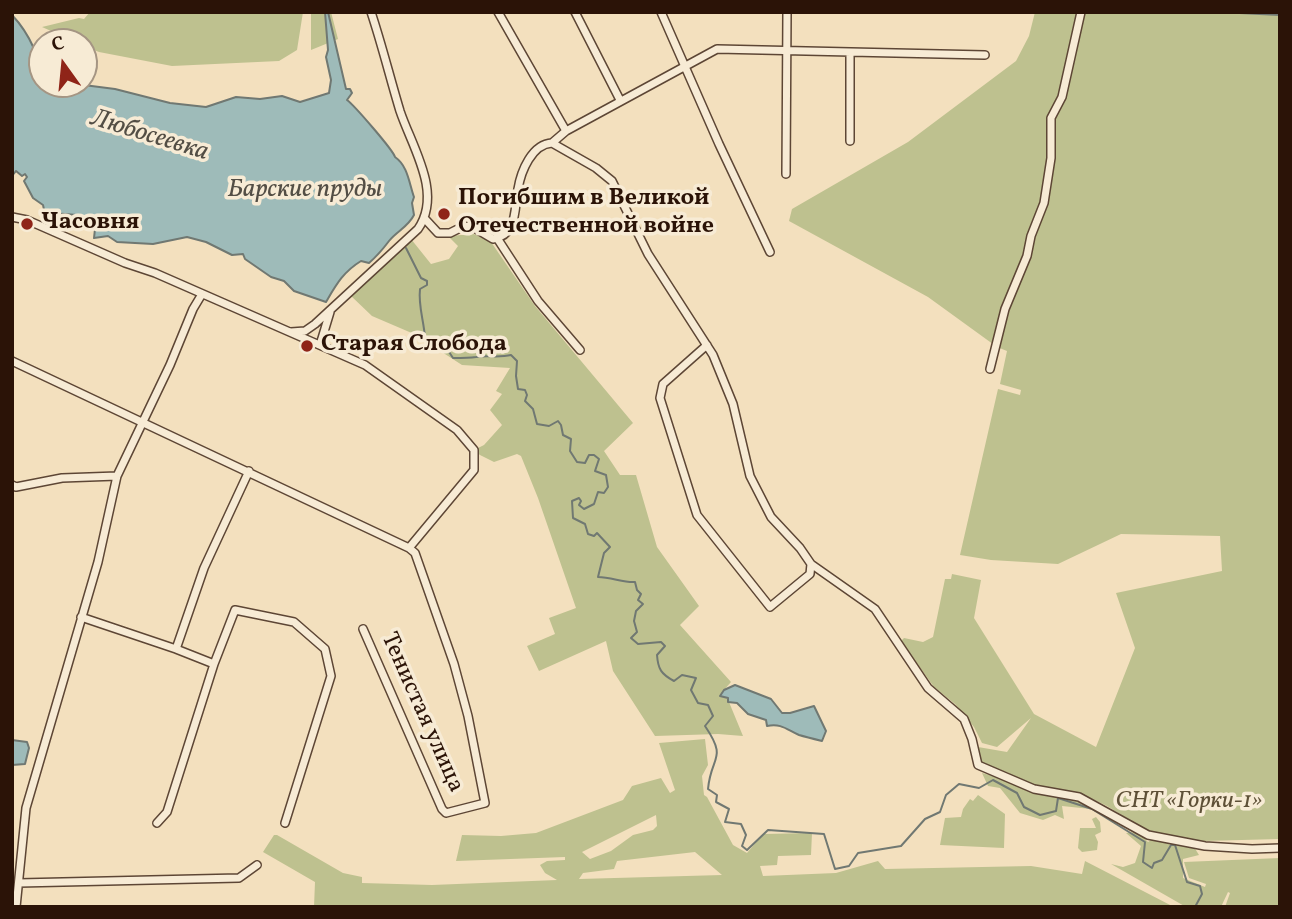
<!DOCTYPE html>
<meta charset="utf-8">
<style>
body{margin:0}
#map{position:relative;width:1292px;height:919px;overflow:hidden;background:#f3e0be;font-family:Vollkorn,serif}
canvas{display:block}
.frame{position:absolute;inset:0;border:14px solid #2b1307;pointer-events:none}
.north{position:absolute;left:28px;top:28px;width:70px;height:70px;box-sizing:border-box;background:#f7ebd5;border:2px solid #a59583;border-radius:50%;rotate:345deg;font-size:19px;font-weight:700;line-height:28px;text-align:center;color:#2b1307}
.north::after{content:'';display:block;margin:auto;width:24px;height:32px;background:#8f2418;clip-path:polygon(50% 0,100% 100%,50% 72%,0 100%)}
</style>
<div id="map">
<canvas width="1292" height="919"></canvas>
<div class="frame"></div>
<div class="north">С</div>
</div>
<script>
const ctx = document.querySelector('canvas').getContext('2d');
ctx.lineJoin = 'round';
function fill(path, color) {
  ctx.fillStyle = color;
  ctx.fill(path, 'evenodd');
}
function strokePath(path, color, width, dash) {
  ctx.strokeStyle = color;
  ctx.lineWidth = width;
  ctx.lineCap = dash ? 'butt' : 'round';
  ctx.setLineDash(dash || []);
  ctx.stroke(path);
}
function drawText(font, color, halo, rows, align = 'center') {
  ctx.font = font + ' Vollkorn,serif';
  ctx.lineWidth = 7;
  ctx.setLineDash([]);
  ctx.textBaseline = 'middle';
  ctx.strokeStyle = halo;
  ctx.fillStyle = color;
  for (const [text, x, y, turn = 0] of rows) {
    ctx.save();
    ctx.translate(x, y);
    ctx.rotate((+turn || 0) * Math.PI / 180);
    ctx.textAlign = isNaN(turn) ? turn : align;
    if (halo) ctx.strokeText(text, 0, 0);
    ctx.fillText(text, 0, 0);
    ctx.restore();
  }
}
fill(new Path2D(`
 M90,12H303L297,50L279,61L172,66L99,52L84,46V42H76L42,27L79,18L84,19Z
 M311,12H331L338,39L311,50Z
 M1035,12H1280V839L1204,841L1203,843L1146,830L1107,806L1082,794L1025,785L1009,773L981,763L978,747L1007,752L1031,718L997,747L982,743L974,727L955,704L934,687L901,641L904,638L923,642L933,637L945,579H951L952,574L981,580L974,618L1034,714L1096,747L1135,648L1116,593L1222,571L1220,536L1121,534L1058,564L991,560L960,555L998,389L1020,395L1021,390L1000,384L1007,351L997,347L928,297L789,221L792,209L908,142L1016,61L1029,36Z
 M474,234L491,242L535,306L633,423L604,451L620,475H636L657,547L699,606L680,625L731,682L724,690L743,736L718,734L655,736L613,671L606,641L539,671L527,646L555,634L549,618L576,608L538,498L521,456L517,454L494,462L480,455L474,450L484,445L502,425L490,410L502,394L496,391L510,368L462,365L414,334L372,316L350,295L411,239L431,264L449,259L458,246L448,236Z
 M705,739L708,765L702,776L704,795L707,797L733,845L747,853L763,834L812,833L811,855L778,856L777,865L760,866L763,876L836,873L878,861L885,869L1031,866L1082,874L1085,861L1174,907H314L315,882L263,852L274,835H277L343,873L362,877V883L432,885L557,880L545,873L540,865L547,861L565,860V857L456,861L462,835L501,836L536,833L623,800L632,786L661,778L670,793L675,790L659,743ZM656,815L657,826L653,830L633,835L611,851L590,859L582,852ZM695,852L722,875L579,879L583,873L614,869L617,861Z
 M982,773L1080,800L1091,809L1062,806L1064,819L1055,815L1043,820L1020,813L1000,788L988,786Z
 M978,795L1005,814L1004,848L940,845L945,818L961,817L963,809L970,799L973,801Z
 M1096,817L1100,822L1101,832L1095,835L1098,842L1097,850L1082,852L1078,848L1080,828H1096L1092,819Z
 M1138,832L1148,842L1151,840L1194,847L1199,855L1183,859V878L1205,887L1206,884L1189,878L1184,862L1280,858V907H1225L1230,893L1228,892L1221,907H1186L1111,864L1123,867L1135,863L1141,846L1126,833Z`), '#bec18f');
const water = new Path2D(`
 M325,12H328L346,89H350L352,93L347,100C354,105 393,150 395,157C408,166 409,183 414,197L412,203L414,215C408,227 397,231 389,241C383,249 377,256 369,263L361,261C343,272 336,285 326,302L294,291L284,281L271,277L245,259L243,254L232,255L206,242L187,237L153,244L117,242L108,236L94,238L95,229L77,215L52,213L49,210L45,214L43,205L33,198L24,181L27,177L25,174L22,176L16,171L12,176V15C29,33 42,60 42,84H76L115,89L170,103L206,107L236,97L260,99L282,96L300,102L329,93L331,80L326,57L328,50Z
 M735,685L771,699L782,713H790L814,706L826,731L822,741C814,739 806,737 799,735C787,730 782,723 767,726L766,720L748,714L737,703L728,702V698L720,696L724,690Z
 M12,740L27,742L29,748L25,764L12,765Z`);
fill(water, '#9ebbb9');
strokePath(water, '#707872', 2);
strokePath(new Path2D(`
 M1219,12L1280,15
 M406,248L421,278L427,281V285L420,289C418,306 424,321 425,338L436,340L440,338L453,358C461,358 469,358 476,357C487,355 499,358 511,355L517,361L516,376L518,389L525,390L527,395L525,401L533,409L537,424L549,426L558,421L561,425L563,435L571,439L570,451L577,462L585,463L589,455H594L599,459L595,471L606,475L608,487L604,493L598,492L594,504L584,509L579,505L581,501L579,498L572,501L573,518L585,524L588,534L594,536L597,533L610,547L604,553L598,577C611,577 624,583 635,582L637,590L641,594L638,600L643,604L636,611L634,621L637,632L631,638L638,644L661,642L665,646L657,655C658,669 661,674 674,681L682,675L696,678L691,690L698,703L708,705L713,716L705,726C728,760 711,755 708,789L717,795L716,802L729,809L725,822L741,824L746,835L742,846L747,850L768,830L824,834L835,869L849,866L858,853L901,846L925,819L940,812L946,795L959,784L979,788L993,780L1017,793L1024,807L1040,815L1056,811L1058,798L1092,809L1145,842L1143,862L1152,868L1154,863L1162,860L1171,845H1175L1187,882L1200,886L1202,894L1195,907`), '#707872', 2);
const minor = new Path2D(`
 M498,12L566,131L552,143
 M575,12L620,100
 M661,12L719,144L770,252
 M850,53V141
 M566,131L717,49L985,55
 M552,143L596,168L612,181L648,254L713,355L733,404L750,476L771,517L800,548L811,564L875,609L928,688L964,719L972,739L978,765L1034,789L1079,797L1148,835L1205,846L1252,849L1280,848
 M786,174L787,12
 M12,217L27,220L125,263L155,273L365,365L457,430L474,450V470L409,548L415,553L454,664L468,716L485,803L446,813L442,809L363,629
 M425,219L438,233H450L462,227L471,226L493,239C518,235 514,209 518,189C521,171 532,144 552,143
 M497,238L538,301L580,350
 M291,332L305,331L315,324L418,229C443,193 412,147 400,111C390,78 382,45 371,12
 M320,345L330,312
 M707,345L663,384L660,398L697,515L770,607L810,574L811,564
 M12,361L409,548
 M990,369L1005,309L1027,256L1031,236L1044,203L1051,158V118L1062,97L1081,12
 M12,485L16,487L62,478L117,476
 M81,617L176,649L204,568L249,471
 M176,649L214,664L235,610L294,622L325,649L331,676L285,823
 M157,823L167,812L214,664
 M19,883L239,878L257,865
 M16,907L26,808L98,562L117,476L170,365L193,309L202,294`);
strokePath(minor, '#5d4635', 10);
strokePath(minor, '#f7ebd5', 7);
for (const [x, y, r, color] of [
 [444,214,7,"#8f2418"],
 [27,224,7,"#8f2418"],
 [307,346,7,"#8f2418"]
]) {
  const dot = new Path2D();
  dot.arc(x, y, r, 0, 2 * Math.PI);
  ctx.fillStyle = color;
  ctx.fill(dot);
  strokePath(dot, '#f7ebd5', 2.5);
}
drawText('bold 24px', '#2b1307', '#f7ebd5', [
 ["Погибшим в Великой",458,200],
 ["Отечественной войне",458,228],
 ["Часовня",41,224],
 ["Старая Слобода",321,346]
], 'left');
drawText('24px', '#2b1307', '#f7ebd5', [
 ["Тенистая улица",421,713,66]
]);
drawText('italic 24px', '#5e5037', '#f7ebd5', [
 ["СНТ «Горки-1»",1189,803]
]);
drawText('italic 26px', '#534e45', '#f7ebd5', [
 ["Любосеевка",149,137,17],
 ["Барские пруды",305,191]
]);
</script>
